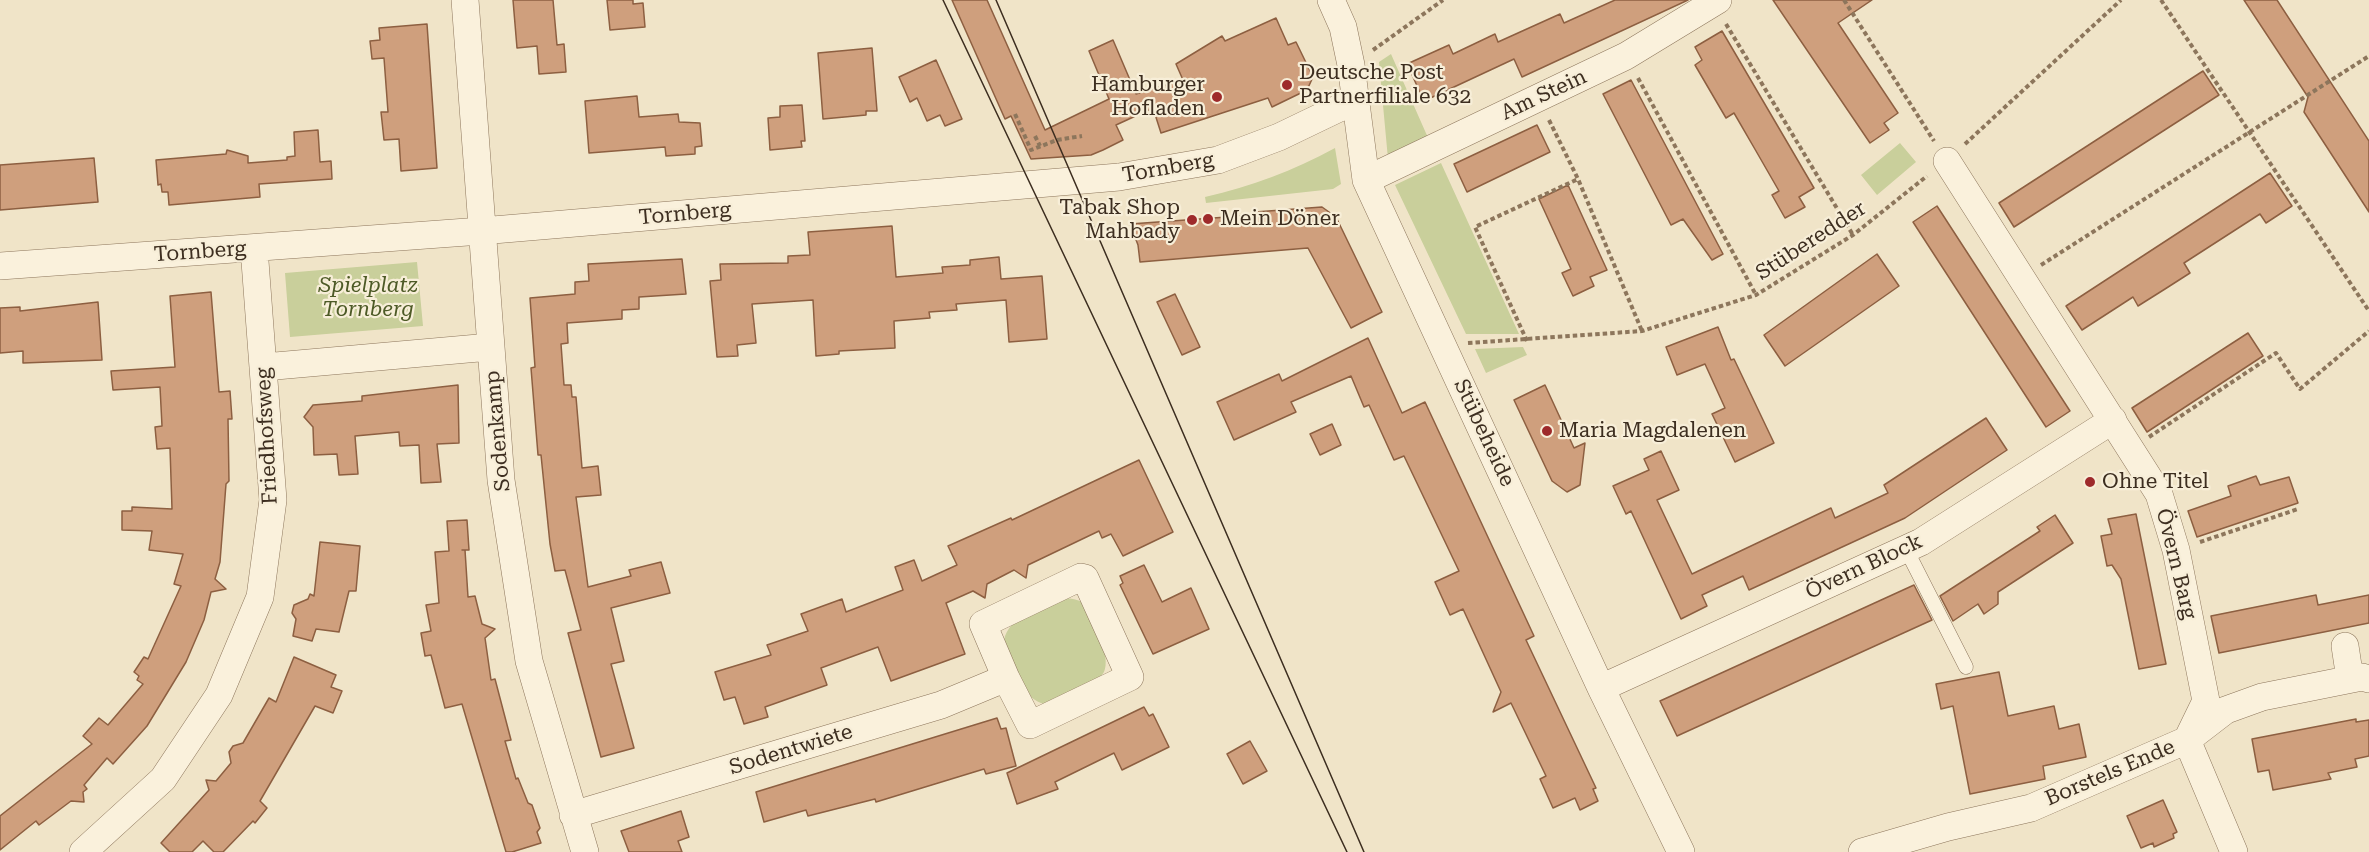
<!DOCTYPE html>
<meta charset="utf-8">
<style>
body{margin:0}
canvas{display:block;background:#f0e4c8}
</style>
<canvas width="2369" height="852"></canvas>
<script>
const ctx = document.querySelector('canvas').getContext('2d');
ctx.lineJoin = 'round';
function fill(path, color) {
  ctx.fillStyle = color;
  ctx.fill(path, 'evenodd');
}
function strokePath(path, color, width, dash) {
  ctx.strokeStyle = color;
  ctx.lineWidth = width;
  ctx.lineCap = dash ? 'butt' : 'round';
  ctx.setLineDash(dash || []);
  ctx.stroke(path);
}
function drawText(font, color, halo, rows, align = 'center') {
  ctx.font = font + ' "Roboto Serif",serif';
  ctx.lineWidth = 4.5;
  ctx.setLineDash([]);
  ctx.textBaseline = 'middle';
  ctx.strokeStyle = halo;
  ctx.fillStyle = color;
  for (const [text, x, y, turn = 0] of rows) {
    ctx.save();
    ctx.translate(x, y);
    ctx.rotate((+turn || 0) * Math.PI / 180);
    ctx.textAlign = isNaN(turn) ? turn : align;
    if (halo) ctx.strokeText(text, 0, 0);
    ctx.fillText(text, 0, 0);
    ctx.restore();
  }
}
fill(new Path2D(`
 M1391,54L1429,140L1388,159L1379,62Z
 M1900,143L1916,162L1877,195L1861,175Z
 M1335,148L1341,184L1333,189L1206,203L1205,197C1252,186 1293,171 1335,148Z
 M1441,163L1519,334H1466L1395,185Z
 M417,262L423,326L290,337L285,273Z
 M1523,347L1527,355L1486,373L1475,349Z
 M1061,598C1070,598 1081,599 1087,606C1096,618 1111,658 1104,672C1094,688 1064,696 1048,705C1019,700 1014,665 1004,640C1009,616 1041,608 1061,598Z`), '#c9cf9b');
const building = new Path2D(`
 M513,0H553L557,45L564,44L566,72L539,74L537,46L517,48Z
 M607,0H633V4L643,3L645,27L610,30Z
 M952,0H987L1045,130L1109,99L1089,51L1113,40L1136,94L1183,80L1176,64L1222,36L1225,41L1276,18L1288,45L1296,42L1313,77L1307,90L1272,107L1268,98L1161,133L1153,108L1116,125L1123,140L1103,150L1091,155L1031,159L1011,116L1005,119Z
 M1615,0H1688L1522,77L1514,59L1424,101L1407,64L1449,45L1453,54L1495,34L1498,42L1560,14L1564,23Z
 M1773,0H1872L1838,23L1898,113L1884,123L1889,130L1870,143Z
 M2244,0H2277L2369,141V212L2304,112L2308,97Z
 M427,24L437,168L401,171L399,139L384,140L381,112H388L384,58L372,59L370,41L380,40L379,28Z
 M1722,31L1814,188L1799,197L1805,207L1785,218L1772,195L1779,191L1756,151L1734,113L1726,118L1695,65L1702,60L1695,47Z
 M872,48L877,111H866V115L823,119L818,53Z
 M936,60L962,119L945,126L940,115L927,121L917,98L910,102L899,77Z
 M2203,71L2219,95L2014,227L1999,203Z
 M1631,80L1723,254L1712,260L1683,219L1671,225L1603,94Z
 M637,96L639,117L678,114L679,122L700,123L702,146L695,147V154L666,156L665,147L589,153L585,101Z
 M802,105L805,141H801L802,147L770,150L768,118L780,117V106Z
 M1537,125L1550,152L1467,192L1454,164Z
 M318,130L320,162L331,161L332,179L259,184L260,197L169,205L168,192H162L161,184L158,185L156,160L226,154L227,150L248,156V163L287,160V157L295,156L294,132Z
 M94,158L98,202L0,210V165Z
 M2270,173L2292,206L2266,223L2260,214L2184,263L2190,273L2165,289L2138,306L2133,297L2082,330L2066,306Z
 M1568,185L1607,270L1590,277L1594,286L1573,296L1562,273L1571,269L1539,199Z
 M1937,206L2070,411L2046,427L1913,222Z
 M1322,207L1336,217L1382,312L1351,328L1308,248L1140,262L1138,245L1130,224L1255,215V212Z
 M892,226L896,277L943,273L942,267L970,265V260L999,257L1001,279L1042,276L1047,339L1009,342L1006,300L956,304L957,310L929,312L930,318L894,321L895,348L839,351V354L816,356L813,300L752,304L756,343L737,345L738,356L717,357L710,281L721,280L720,264L788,263V256L810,255L808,232Z
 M1877,254L1899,286L1785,366L1764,335Z
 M682,259L686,294L639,297V309L622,310V319L567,323L568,343L561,344L564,385H571L572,397H576L582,468L598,466L601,495L576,497L588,587L631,576L629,570L661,562L670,593L611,608L624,661L611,664L634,748L601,757L568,633L581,630L565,570L555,571L550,544L541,455H538L531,368L535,367L530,298L575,294V282L589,281L588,264Z
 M211,292L219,392L230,391L232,419H228L229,481L226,484L220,562L215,579L226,589L211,592L204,620L186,662L147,726L113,764L107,758L84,785L87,789L83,792L84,802L71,801L39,825L36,821L0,850V816L92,744L83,736L99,718L108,725L143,684L137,680L139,676L134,672L144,657L148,659L181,586L174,584L183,554L149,550L152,531L122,530V511H132V507L172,509L170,448L157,449L155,427L162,426L160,387L113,390L111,371L175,367L170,296Z
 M1175,294L1200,347L1182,355L1157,302Z
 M98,302L102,360L23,363V351L0,353V308L20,307V311Z
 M1718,327L1731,360L1734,359L1774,443L1735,462L1712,414L1725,408L1705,364L1677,375L1666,347Z
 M2248,333L2263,356L2147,432L2132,408Z
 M1368,338L1402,413L1425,402L1534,636L1526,640L1596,788L1593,789L1598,801L1580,810L1575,798L1553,808L1540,779L1546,776L1511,703L1493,712L1501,692L1463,609L1450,615L1435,582L1459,571L1404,456L1394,460L1369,405L1364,407L1351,376L1291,402L1296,412L1234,440L1217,402L1279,374L1282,381Z
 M458,385L459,443L437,444L441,482L421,483L419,445L400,446L399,432L355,436L358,474L339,475L337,454L314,455L313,427L304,417L313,405L362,401V396Z
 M1545,385L1574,448L1585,443L1580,485L1567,492L1552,481L1514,400Z
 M1986,418L2007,450L1905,518L1749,590L1743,576L1702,595L1707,606L1681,619L1631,511L1626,514L1613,486L1649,470L1644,459L1661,451L1679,490L1657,500L1692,574L1831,508L1835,518L1888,493L1884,485Z
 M1332,424L1341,445L1320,455L1310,434Z
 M1139,460L1173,532L1123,556L1111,534L1102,538L1099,531L1028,565L1026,578L1014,570L987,584L985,598L973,591L946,603L965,654L891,681L878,647L821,668L827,685L765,707L768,717L744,724L735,697L724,700L715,672L771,655L767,645L808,631L801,614L842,599L846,612L903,590L895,567L914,560L922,581L957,565L948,546L1011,518L1012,520Z
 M2256,476L2260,485L2289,477L2298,503L2197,537L2188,511L2231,496L2228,486Z
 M2136,514L2166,664L2139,669L2121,579L2112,565L2107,566L2101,536L2112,534L2108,519Z
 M2055,515L2073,543L1998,592V604L1984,614L1978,604L1953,621L1940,596L2040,531L2037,527Z
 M467,520L469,550H462H465L468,597L475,596L482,624L495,629L485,638L491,680L495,679L511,740L505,741L516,779L518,778L528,803L532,805L540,828L537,832L541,843L512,852H506L462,704L445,708L431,655L425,656L421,633L431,631L426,605L439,603L435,552L449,551L447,521Z
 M320,542L360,546L356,591H349L339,632L316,629L312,641L293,636L296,619L292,613L294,605L308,599L310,594L314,596Z
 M1144,565L1162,602L1191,588L1209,629L1153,654L1120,585L1123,583L1120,576Z
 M1914,585L1932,620L1677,736L1660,701Z
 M2316,595L2318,605L2369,595V623L2219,653L2211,616Z
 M294,657L336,675L331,687L342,691L333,713L315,706L260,801L267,808L255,823L253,821L223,852H214L203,841L192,852H170L161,843L209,790L206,780L216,781L231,763L229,752L233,746L243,743L269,698L276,702Z
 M1999,672L2008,716L2054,706L2059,729L2079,724L2086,757L2043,766L2045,779L1970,794L1953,706L1941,709L1936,684Z
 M1144,707L1149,716L1153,714L1169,747L1122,770L1114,753L1055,782L1058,789L1017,804L1007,773Z
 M997,718L1001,729L1006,728L1016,766L986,774L984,769L876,802L875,799L808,816L806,810L764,822L756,792Z
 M2356,719V722L2369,720V756L2355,759L2357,767L2328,773L2331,779L2273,790L2269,770L2258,772L2252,739Z
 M1250,741L1267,771L1243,784L1227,754Z
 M2163,800L2177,832L2173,834L2174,838L2154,847L2153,843L2141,848L2127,816Z
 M681,811L689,837L678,841L682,852H629L621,831Z`);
fill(building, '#cf9f7d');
strokePath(building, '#8d5f41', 1.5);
const lane = new Path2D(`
 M1906,549L1966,667`);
const street = new Path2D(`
 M465,0L501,480L529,661L585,852
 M1331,0L1343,27L1351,65L1366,180L1601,688L1681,852
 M1947,161L2159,494L2176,550L2206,701L2187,740L2234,852
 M1366,180L1626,56L1718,0
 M0,266L481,231L1119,177L1218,160L1279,137L1356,100
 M264,367L490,347
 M2345,646L2350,679
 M1601,688L1921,542L2113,420
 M573,815L941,705L1006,678L983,624L1081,577L1085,578L1130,677L1030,725L1006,678
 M83,852L163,779L219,695L260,597L273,500L254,248
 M1862,852L1948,827L2031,808L2187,740L2226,710L2262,697L2362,677L2369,679`);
strokePath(lane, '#8d765c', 15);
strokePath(street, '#8d765c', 28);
strokePath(new Path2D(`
 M1844,0L1934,141
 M2161,0L2369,311
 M1726,24L1853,235
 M1373,50L1443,0
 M1638,78L1756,295
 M1015,114L1031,150L1057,140L1082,136
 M1549,120L1578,179L1642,331
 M1035,136L1040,146
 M1965,144L2121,0
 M2041,265L2369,56
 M1527,341L1475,227L1578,179
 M1468,343L1642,331L1756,295L1853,235L1927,176
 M2149,437L2276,353L2300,389L2369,331
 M2200,542L2298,509`), '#8d765c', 4, [4.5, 3]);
strokePath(lane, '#faf1dc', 14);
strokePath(street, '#faf1dc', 27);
strokePath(new Path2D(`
 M943,0L1347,852
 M996,0L1364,852`), '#3d2e20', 1.5);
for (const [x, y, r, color] of [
 [1287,85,6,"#9e2a2b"],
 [1217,97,6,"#9e2a2b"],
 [1208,219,6,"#9e2a2b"],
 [1192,220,6,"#9e2a2b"],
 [1547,431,6,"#9e2a2b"],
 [2090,482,6,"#9e2a2b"]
]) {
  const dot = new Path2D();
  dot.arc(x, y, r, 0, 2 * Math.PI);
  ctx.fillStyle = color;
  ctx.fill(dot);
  strokePath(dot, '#f7eed8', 2);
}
drawText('21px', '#3d2e20', '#f7eed8', [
 ["Deutsche Post",1299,73],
 ["Partnerfiliale 632",1299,97],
 ["Hamburger",1205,85,"right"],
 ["Hofladen",1205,109,"right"],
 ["Tabak Shop",1180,208,"right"],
 ["Mahbady",1180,232,"right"],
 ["Mein Döner",1220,219],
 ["Maria Magdalenen",1559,431],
 ["Ohne Titel",2102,482]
], 'left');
drawText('21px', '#3d2e20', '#f7eed8', [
 ["Am Stein",1544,95,-25],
 ["Tornberg",1168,168,-10],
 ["Tornberg",685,214,-5],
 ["Stüberedder",1811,241,-33],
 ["Tornberg",200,252,-4],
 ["Sodenkamp",498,431,-95],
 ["Stübeheide",1484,433,65],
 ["Friedhofsweg",267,436,-93],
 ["Övern Barg",2176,564,76],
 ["Övern Block",1864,567,-25],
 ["Sodentwiete",791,750,-17],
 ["Borstels Ende",2110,773,-23]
]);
drawText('italic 21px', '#4d5a26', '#f7eed8', [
 ["Spielplatz",368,286],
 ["Tornberg",368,310]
]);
</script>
